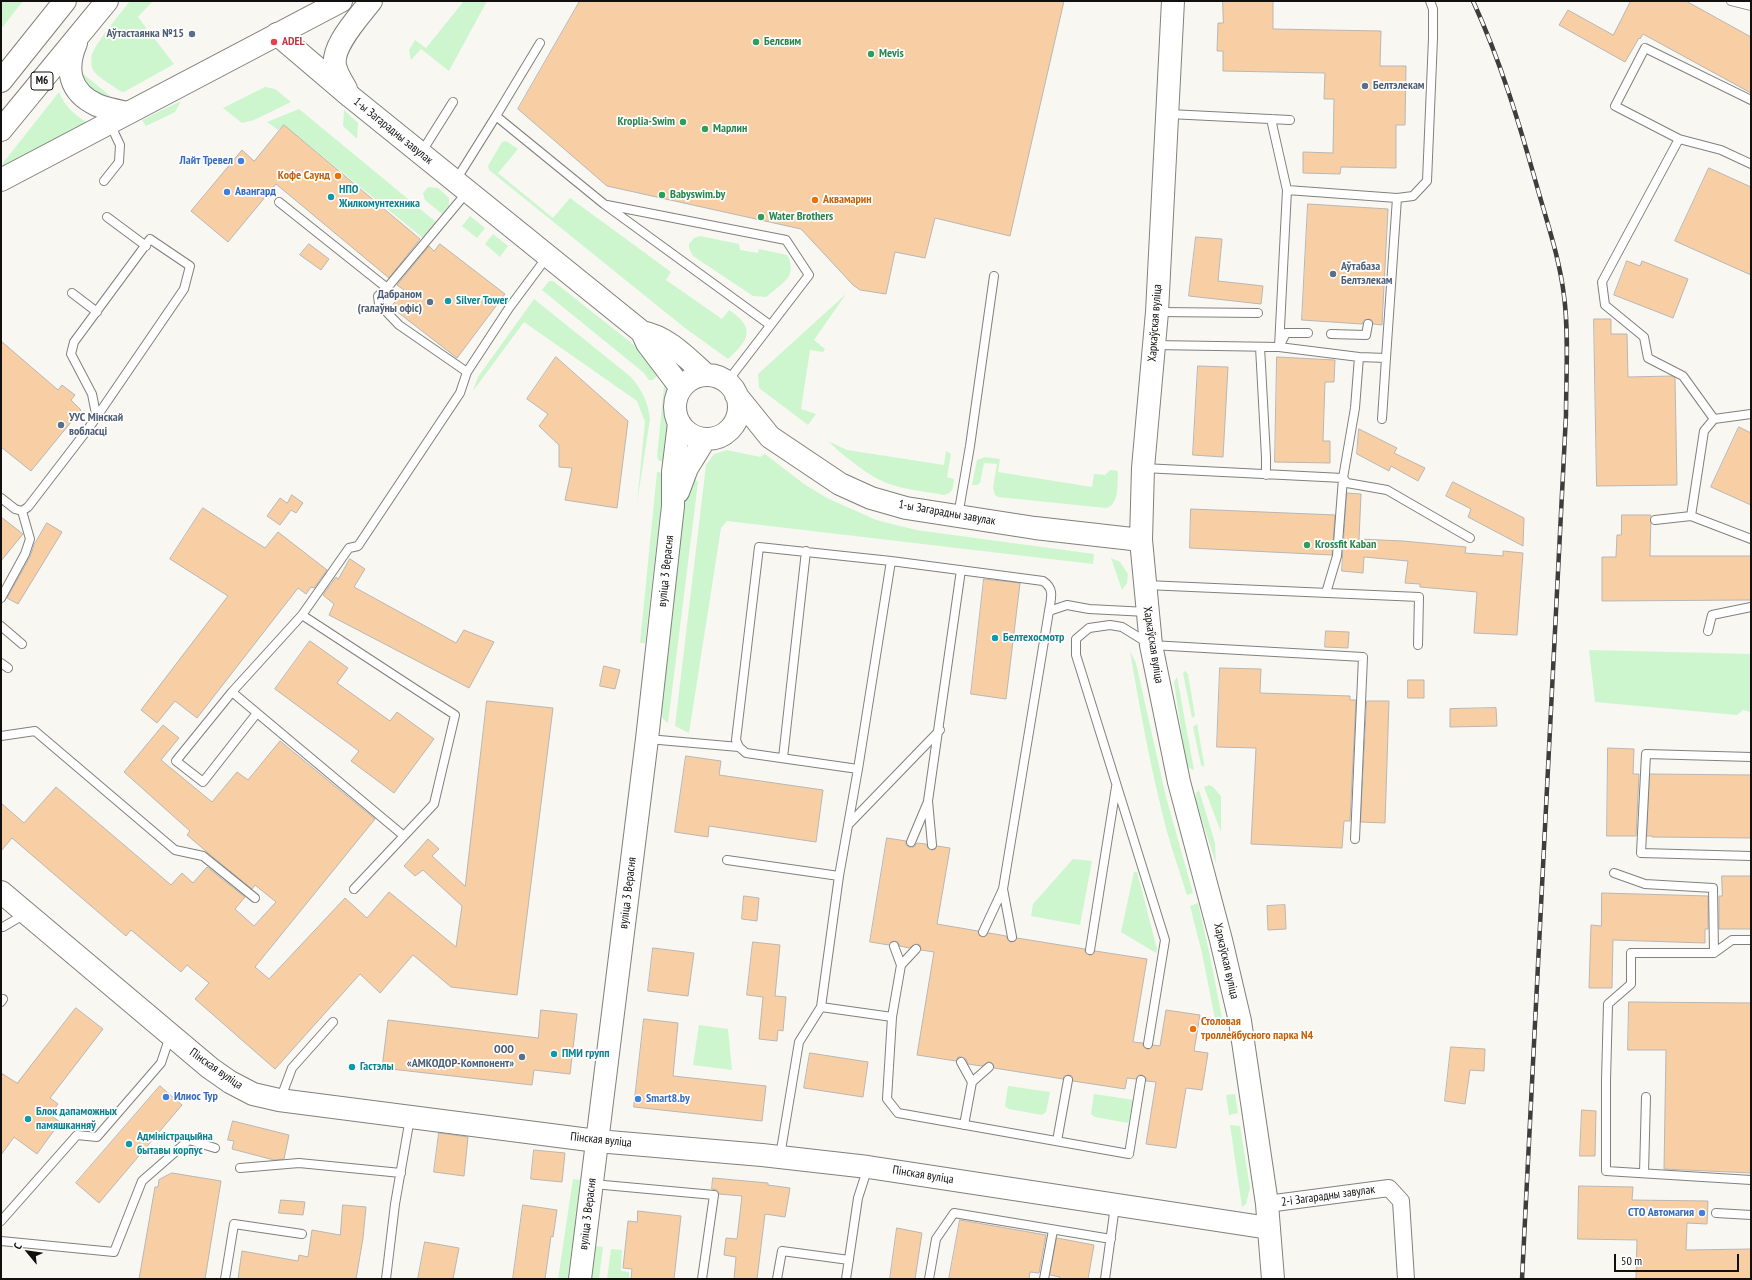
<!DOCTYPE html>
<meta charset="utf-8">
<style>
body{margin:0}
#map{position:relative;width:1752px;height:1280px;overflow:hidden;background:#f8f7f2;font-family:"PT Sans Narrow",sans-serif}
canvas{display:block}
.frame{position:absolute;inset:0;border:2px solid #11100f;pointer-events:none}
.north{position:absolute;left:8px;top:1232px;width:40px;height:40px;-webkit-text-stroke:3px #fff;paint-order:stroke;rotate:299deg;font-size:11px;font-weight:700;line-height:16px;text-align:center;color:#11100f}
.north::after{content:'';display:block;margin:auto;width:14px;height:18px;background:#11100f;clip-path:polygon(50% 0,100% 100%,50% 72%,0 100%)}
.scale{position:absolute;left:1614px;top:1254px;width:125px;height:18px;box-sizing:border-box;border:2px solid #11100f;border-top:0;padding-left:5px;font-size:12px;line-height:14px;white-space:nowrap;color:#11100f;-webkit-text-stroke:3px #fff;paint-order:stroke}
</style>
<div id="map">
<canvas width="1752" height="1280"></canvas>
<div class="frame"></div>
<div class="north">С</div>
<div class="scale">50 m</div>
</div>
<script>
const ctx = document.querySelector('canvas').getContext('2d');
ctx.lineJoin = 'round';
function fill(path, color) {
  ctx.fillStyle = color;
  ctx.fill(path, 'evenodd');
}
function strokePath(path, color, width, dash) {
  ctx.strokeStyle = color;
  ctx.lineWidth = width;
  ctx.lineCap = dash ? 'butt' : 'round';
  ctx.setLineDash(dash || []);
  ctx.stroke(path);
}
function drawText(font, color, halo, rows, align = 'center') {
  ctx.font = font + ' "PT Sans Narrow",sans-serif';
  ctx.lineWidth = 3.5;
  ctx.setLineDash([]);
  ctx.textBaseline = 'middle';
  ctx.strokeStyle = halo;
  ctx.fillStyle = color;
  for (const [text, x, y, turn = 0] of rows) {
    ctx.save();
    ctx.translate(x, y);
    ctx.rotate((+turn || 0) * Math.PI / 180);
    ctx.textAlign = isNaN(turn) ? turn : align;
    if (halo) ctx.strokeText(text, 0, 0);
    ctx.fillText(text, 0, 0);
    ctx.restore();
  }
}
fill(new Path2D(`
 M1,1H23L1,29Z
 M130,1H153L138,17L174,64L124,92L120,91C112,85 98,78 93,70C91,66 91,59 92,54C98,40 120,14 130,1Z
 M464,1H487L449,71L421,49L411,60L409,50L415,40L426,48Z
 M76,68L115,100H94Z
 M265,87L275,89L291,102L254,120L242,123L223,108Z
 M59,92C65,107 75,115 88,123L2,167L3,163Z
 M181,101L175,112L146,126L142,120Z
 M299,109L436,222L423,238L284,125L278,130L267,122Z
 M344,110L358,123L357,139L343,126Z
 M506,141L518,149L498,173L553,218L570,198L671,272L666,280L722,319L729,310C756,328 749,340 728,359L685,328L489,170L488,166L502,142Z
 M428,187L438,188L449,198V206L442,214L425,200L423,193Z
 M470,216L485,228L477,238L462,226Z
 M493,234L508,246L500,257L485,244Z
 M700,236L739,244L740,250L758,253L759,249L787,255C799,277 781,284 766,297L753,296L693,256L689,248V244L694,238Z
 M549,281H553L658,364L662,371L653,380H649L644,373L542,290Z
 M846,294L814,340L825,349L823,352L810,350L801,409L816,414L808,425L759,388L758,374Z
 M534,299L631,377C642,390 648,402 650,419L637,503L645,422L637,401L524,322L473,391L478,377Z
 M667,381L672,397V413L665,461H659L657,457L664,386Z
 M828,441L847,450L944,465L946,451L951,454L947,477L954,479C953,488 953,493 944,495C922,491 897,489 878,479C863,471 840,453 828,441Z
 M727,450L760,457L765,454L804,484L827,498L876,520L916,530L1094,554L1093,564L727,521L721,528L689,733L675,726L706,465L714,454Z
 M985,457L1000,459L998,472L1092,487L1094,474L1105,475L1110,470L1118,471C1117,482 1120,505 1106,508L998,497L995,495L993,488L997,464L984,463L980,483L977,485H972L977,460Z
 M657,472L665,473L645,643H640Z
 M688,478L695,479L698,482L668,723L663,719L660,706Z
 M1111,558L1120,562L1128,574L1127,583L1122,590Z
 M1589,650L1751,654V712L1743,710L1737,715L1595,702Z
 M1130,651L1136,663L1166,797L1193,893L1187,895C1180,873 1172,850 1166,828C1151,769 1140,711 1130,651Z
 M1185,671L1188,674L1195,716L1192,718L1183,673Z
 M1177,677L1194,770L1189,768L1186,762L1174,682Z
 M1197,724L1204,763V767L1201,765L1193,727Z
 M1209,785L1213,787L1221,796V832L1204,787Z
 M1199,790L1215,843L1216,864L1196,801V793Z
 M1073,859L1092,861L1080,925L1031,916L1033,904Z
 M1134,872H1137L1157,949L1156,953L1121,932Z
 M1198,903L1210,956L1223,1023L1216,1024L1202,953L1190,906Z
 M699,1025L728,1029L732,1070L693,1065Z
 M1008,1086L1050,1092L1046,1112L1042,1115L1009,1109L1005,1106Z
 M1094,1094L1134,1100L1128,1123L1095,1117L1091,1114Z
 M1235,1094L1238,1113L1229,1115L1226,1095Z
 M1230,1125L1240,1126L1250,1188L1246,1204L1242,1207Z
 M573,1179L580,1180L569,1279H558Z
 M595,1246L603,1247L599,1279H591Z
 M611,1249L622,1250L621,1271L629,1272V1279H607Z`), '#cdf6ce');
const building = new Path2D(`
 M580,1H1064L1010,236L935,218L925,258L895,252L886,294L860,290L853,285L801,229L607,186L518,109Z
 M1223,1H1273V29L1381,31L1380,66H1406L1405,125H1396V168L1341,167L1340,174L1303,173V152L1333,153L1334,99H1324L1325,73L1223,71V51H1217L1218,23H1223Z
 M1631,1H1686L1751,37V93L1643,34L1640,39L1639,38L1625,62L1559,25L1568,10L1613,35Z
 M284,125L420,239L389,278L276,184L228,242L191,211L242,150L254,161Z
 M1709,168L1751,187V275L1675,241Z
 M1308,204L1388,209L1382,325L1373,324L1372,320L1369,319L1364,320L1362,324L1302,320Z
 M1196,237L1222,239L1218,281L1263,286L1261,304L1189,296Z
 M309,244L329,259L321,270L300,255Z
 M440,244L505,294L457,358L391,307L404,290L397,285L429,246L434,251Z
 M1627,261L1640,266L1642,261L1688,279L1673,318L1614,295Z
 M1594,319H1611V334H1627L1628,377L1672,376L1675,378L1677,485L1597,486Z
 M1,341L58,390L62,385L75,395L71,400L81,410L31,471L1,447Z
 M556,357L628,421L617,508L565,500L572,468L559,467V445L539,426L548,414L527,399Z
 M1277,357L1335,360L1334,382H1325L1323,441H1330V463L1275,462Z
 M1198,366L1228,367L1223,457L1193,455Z
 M1739,427L1751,433V505L1711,487Z
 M1359,429L1397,448L1394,453L1425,468L1418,481L1391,466L1389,471L1357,454Z
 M1453,482L1524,518L1523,546L1468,517L1471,509L1446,496Z
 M1347,493L1361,494L1359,539L1403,541L1466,547L1465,553L1503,556V551L1523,553L1517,635L1474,633L1477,592L1420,587V584L1405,583L1408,561L1364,557L1363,573L1342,571Z
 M292,495L303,503L296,513L291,510L280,525L267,516L280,498L287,503Z
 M203,508L265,548L278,532L327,570L314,588L311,587L306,594L298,588L197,718L175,701L157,723L141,710L228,596L170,559Z
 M1191,509L1335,515L1332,555L1190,548Z
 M1622,515H1651L1650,556H1751V600L1602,601V557H1616L1617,535H1621Z
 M1,517L23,534L1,561Z
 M47,523L62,532L18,604L7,598L30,557L34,545Z
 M350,559L365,569L354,587L456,643L464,630L494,642L469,688L329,615L334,604L323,595L336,577L338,579Z
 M984,579L1020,583L1006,699L971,694Z
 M1326,631L1349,632L1348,648L1325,647Z
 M310,641L348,668L337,683L390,721L397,712L434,739L394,793L351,761L359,751L275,689Z
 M604,666L620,670L615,689L600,686Z
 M1220,668L1261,669L1260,693L1350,696V700H1356L1350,821H1344L1342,848L1251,844L1256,748L1217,747Z
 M1408,680H1424V698H1408Z
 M487,701L553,708L517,995L451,987L413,955L380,993L360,974L275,1069L195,999L209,983L187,965L181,972L131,930L126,936L12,838L1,851V803L24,823L56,787L171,885L182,873L193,883L207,867L245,897L235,909L254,926L276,902L255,885L252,889L214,858L187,835L190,831L124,772L163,725L179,738L161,760L212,802L237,772L248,780L280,741L375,819L255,967L269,979L345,898L367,918L389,892L456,947L462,906L423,870L415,876L404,866L428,839L439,849L432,856L465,886Z
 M1367,701H1389L1385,823L1361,822Z
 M1496,708L1497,726L1450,727V709Z
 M1608,748L1634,749L1633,774H1639L1636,836H1607Z
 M686,756L721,761L719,775L823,790L816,842L709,826L708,837L675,832Z
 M1650,774L1751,775V838L1652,837V836H1647Z
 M887,838L906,841V845L909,847H914L917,843L926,844L928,848L932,850L935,849L937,846L950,848L937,924L978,931L979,935L983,937L989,933L1006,936L1008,940L1011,942L1015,941L1017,938L1085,949V952L1089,955H1092L1095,951L1147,959L1133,1042L1143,1043V1046L1147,1049H1150L1153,1045L1160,1046L1166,1010L1200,1015L1194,1051L1208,1053L1202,1090L1186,1088L1176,1148L1146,1144L1156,1082L1146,1081V1078L1142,1075H1139L1136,1079L1127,1078L1125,1089L1073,1081L1072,1076L1069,1075L1064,1076L1063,1079L994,1068L993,1064L990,1062H988L982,1066L968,1064L966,1059L962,1057H958L956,1061L917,1055L934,952L921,950L920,945L917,944L909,948L900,946L898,942L895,941L889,945L870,942Z
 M1722,876H1751V929H1719V896H1722Z
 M1602,893L1708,896V929H1705V943L1613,940L1612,988H1589L1591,925L1601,926Z
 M744,896L759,898L757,921L742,919Z
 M1285,905L1286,929L1268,930L1267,906Z
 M753,942L780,945L775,996L786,997L783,1031L778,1030L777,1041L759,1039L763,997L747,995Z
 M653,948L694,953L688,996L648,991Z
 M1629,1002L1751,1003V1173L1664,1169L1666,1050H1628Z
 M76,1008L103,1029L50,1098L58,1104L50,1115L60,1122L37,1154L14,1137L1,1155V1073L17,1083Z
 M541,1010L577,1014L570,1074L534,1070L532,1085L382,1068L388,1020L538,1038Z
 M644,1019L678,1023L673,1076L766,1086L762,1121L634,1107Z
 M1451,1047L1485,1049L1484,1071L1470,1070L1465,1104L1445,1101Z
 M810,1053L868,1062L863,1097L804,1088Z
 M160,1086L182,1105L99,1203L76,1183Z
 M1582,1110L1596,1111L1595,1156H1580Z
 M233,1121L289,1135L284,1159L274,1160L232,1149L234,1141L228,1140Z
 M439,1133L468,1137L464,1176L434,1172Z
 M534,1150L565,1153L562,1182L531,1179Z
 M172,1173L221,1181L205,1279H139L155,1187H158L159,1180Z
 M713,1178L768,1183V1185L790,1188L785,1217L765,1214L757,1279H734L736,1257L724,1255L726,1238L737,1239L742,1196L719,1194L717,1190L712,1189Z
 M1579,1186L1633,1187L1632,1200L1708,1201L1707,1224L1687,1223L1686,1250L1751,1249V1279H1636L1637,1240L1578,1239Z
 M281,1200L305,1202L303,1215L279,1213Z
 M343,1205L366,1207L363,1238L356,1279H238L242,1251L298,1261L299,1255L308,1257L312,1230L340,1235Z
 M523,1205L557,1210L553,1237L551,1236L545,1279H513Z
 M638,1211L681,1216L674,1279H631L632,1269L623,1268L628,1221L637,1222Z
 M960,1220L1046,1235L1039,1273L1030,1272L1029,1279H949Z
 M897,1228L922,1233L915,1279H890Z
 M1057,1238L1094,1245L1088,1279H1059L1060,1277L1050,1275Z
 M425,1242L459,1248L453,1279H418Z`);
fill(building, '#f8cfa4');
strokePath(building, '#b9b6b3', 1);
const lane = new Path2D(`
 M1731,1L1751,6
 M1169,114L1290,120
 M496,116L540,43
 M1271,119L1287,190L1279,347
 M1679,139L1721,150L1751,164
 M421,153L453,102
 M456,180L496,116L604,204L770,325
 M104,181L119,162L120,145L110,124
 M1287,190L1397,198
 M279,202L387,288L378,296L379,304L399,325L467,372
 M607,205L786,240L809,275L727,382
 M107,217L146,246
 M387,288L468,191
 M72,293L97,312
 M1158,312L1258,313
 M1331,334L1366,335L1368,324
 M1281,343L1286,333H1308
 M1154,345L1279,347L1359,357L1386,358L1397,198L1413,196L1427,181L1433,38V9L1430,1
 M1260,347L1266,457V475
 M1359,357L1355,408L1343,478L1347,483L1387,490L1470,538
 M1382,419L1386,358
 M1714,419L1683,376L1648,358L1644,337L1605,305L1602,282L1679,139L1615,106L1645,48L1751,100
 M1143,468L1343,478L1337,556L1326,593
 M1,498L15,509L22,511L28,507L91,425L184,289L190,266L150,239L74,342L71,354L92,394L96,414L91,425
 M958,516L970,446L994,276
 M1691,516L1704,431L1714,419L1751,414
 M1655,520L1691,516L1751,539
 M891,561L858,769L746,753L739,747L736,740L759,547L891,561L1043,581C1055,589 1051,598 1049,611L1067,605L1089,609L1147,612
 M1146,585L1419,597L1418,645
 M1,598L25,554L30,539L22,511
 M302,615L455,715L434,804L354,889
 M1,626L22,644
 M1708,631L1712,615L1751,607
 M1,663L8,668
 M232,692L176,761L203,782L257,713
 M1,736L35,731L175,850L203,856L255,898
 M648,739L739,747
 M1751,757L1646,754L1641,853L1751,856
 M783,758L806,551
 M849,824L940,730
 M404,836L232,692L302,615L349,548L358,546L460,393L467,372L509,308L547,257
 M911,842L927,804
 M932,845L928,801L961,570
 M727,860L839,876
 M1614,873L1645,884L1713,888L1714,953
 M1003,889L1012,937
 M1,927H3L25,914
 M983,932L1003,889L1049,611
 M1751,940H1732L1714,953H1631V984L1608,1004L1606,1081V1171L1751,1180
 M1090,950L1116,787
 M901,965L916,949
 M1,1002L3,999
 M821,1007L892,1017L887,1099L898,1113L1129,1154L1141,1080
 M892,1017L901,965L894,946
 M1148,1044L1165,940L1076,655V639L1089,628L1110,625L1122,627L1151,645L1363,657L1355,839
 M961,1062L972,1082L964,1125
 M972,1082L989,1067
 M280,1100L292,1068L333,1022
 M1057,1141L1068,1080
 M780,1156L799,1042L821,1007L839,876L858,769
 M240,1168L299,1163L401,1173
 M1644,1173L1646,1097
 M593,1184L714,1195L702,1279
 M1716,1213L1751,1215
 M1,1221L77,1135L97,1137L161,1063L170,1036
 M1,1241L114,1252L142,1181L189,1140L215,1148
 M225,1279L234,1224L302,1234
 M386,1279L395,1204L410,1118
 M777,1279L782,1251L849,1260
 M846,1279L858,1198L868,1167
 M929,1279L936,1239L954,1213L1111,1239
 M1044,1279L1053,1230
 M1105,1279L1115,1206`);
const street = new Path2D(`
 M1267,1204L1389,1188L1401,1201L1406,1279`);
const secondary = new Path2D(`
 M1173,1L1157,312L1143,468L1141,540L1151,645L1179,782L1221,940L1240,1021L1267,1204L1273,1279
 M277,34L351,97L642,332C668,337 687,358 706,375
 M346,89C343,83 338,76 336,69C328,49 359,17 371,1
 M642,332L647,343L681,388
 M675 407a32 32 0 1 1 64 0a32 32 0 1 1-64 0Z
 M736,395L770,437L840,484L871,498L906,508L1035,528L1141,540
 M678,492L687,468L705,439
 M1,892L210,1068L230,1082L253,1094L279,1100L597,1141L762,1155L868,1167L1269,1228
 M580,1279L647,739L673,506V472L679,423`);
const primary = new Path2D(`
 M76,43C65,69 69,92 97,105C106,109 118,111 128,113
 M1,81L65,1
 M1,130L107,1
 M1,180L341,1`);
strokePath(lane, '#81807c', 10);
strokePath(street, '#81807c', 18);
strokePath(secondary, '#81807c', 24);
strokePath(primary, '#81807c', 24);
strokePath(lane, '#fff', 8);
strokePath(street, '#fff', 16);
strokePath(secondary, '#fff', 22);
strokePath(primary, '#fff', 22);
const rail = new Path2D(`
 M1473,1C1501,62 1520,126 1538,190C1548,225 1560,261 1564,296C1569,333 1566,377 1566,415L1522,1279`);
strokePath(rail, '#3e3d3b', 4.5);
strokePath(rail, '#fff', 3, [9]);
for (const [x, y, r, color] of [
 [192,34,4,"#5c6f8a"],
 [274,42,4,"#e0444e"],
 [756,42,4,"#2e9e5b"],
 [871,54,4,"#2e9e5b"],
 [1365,86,4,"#5c6f8a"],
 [683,122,4,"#2e9e5b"],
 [705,129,4,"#2e9e5b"],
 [241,161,4,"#3f7fe0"],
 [338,176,4,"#e8710a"],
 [227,192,4,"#3f7fe0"],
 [662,195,4,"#2e9e5b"],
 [331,197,4,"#0f9aa8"],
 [815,200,4,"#e8710a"],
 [761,217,4,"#2e9e5b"],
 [1333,274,4,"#5c6f8a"],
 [448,301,4,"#0f9aa8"],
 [430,302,4,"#5c6f8a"],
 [61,425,4,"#5c6f8a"],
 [1307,545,4,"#2e9e5b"],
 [995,638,4,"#0f9aa8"],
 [1193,1029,4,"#e8710a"],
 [554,1054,4,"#0f9aa8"],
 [522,1057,4,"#5c6f8a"],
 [352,1067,4,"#0f9aa8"],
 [166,1097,4,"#3f7fe0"],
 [638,1099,4,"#3f7fe0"],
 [28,1119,4,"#0f9aa8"],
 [129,1144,4,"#0f9aa8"],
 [1702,1213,4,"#3f7fe0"]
]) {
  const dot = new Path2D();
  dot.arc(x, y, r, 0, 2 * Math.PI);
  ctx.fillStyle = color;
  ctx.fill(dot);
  strokePath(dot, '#fff', 1.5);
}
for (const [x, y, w] of [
 [42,81,22]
]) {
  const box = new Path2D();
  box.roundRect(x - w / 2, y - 9, w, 18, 3);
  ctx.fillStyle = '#fff';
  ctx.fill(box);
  strokePath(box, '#11100f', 1);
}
drawText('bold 11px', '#11100f', null, [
 ["М6",42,81]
]);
drawText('bold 12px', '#4e5e75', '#fff', [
 ["Аўтастаянка №15",184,34],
 ["Белтэлекам",1373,86,"left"],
 ["Аўтабаза",1341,267,"left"],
 ["Белтэлекам",1341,281,"left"],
 ["Дабраном",422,295],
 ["(галаўны офіс)",422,309],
 ["УУС Мінскай",69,418,"left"],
 ["вобласці",69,432,"left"],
 ["ООО",514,1050],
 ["«АМКОДОР-Компонент»",514,1064]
], 'right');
drawText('bold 12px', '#be3a42', '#fff', [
 ["ADEL",282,42]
], 'left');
drawText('bold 12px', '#27864d', '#fff', [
 ["Белсвим",764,42],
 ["Mevis",879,54],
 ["Kroplia-Swim",675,122,"right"],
 ["Марлин",713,129],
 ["Babyswim.by",670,195],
 ["Water Brothers",769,217],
 ["Krossfit Kaban",1315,545]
], 'left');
drawText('12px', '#11100f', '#fff', [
 ["1-ы Загарадны завулак",393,131,39],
 ["Харкаўская вуліца",1155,323,-86],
 ["1-ы Загарадны завулак",947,513,10],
 ["вуліца 3 Верасня",666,571,-84],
 ["Харкаўская вуліца",1153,645,81],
 ["вуліца 3 Верасня",628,893,-83],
 ["Харкаўская вуліца",1226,961,77],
 ["Пінская вуліца",216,1069,35],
 ["Пінская вуліца",601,1140,6],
 ["Пінская вуліца",923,1175,9],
 ["2-і Загарадны завулак",1328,1196,-8],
 ["вуліца 3 Верасня",588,1214,-83]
]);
drawText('bold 12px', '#366cbe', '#fff', [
 ["Лайт Тревел",233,161,"right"],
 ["Авангард",235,192],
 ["Илиос Тур",174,1097],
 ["Smart8.by",646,1099],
 ["СТО Автомагия",1694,1213,"right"]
], 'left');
drawText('bold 12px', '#c56008', '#fff', [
 ["Кофе Саунд",330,176,"right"],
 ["Аквамарин",823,200],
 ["Столовая",1201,1022],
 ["троллейбусного парка N4",1201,1036]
], 'left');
drawText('bold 12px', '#0d838f', '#fff', [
 ["НПО",339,190],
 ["Жилкомунтехника",339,204],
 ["Silver Tower",456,301],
 ["Белтехосмотр",1003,638],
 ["ПМИ групп",562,1054],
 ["Гастэлы",360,1067],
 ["Блок дапаможных",36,1112],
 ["памяшканняў",36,1126],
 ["Адміністрацыйна",137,1137],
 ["бытавы корпус",137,1151]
], 'left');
</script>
